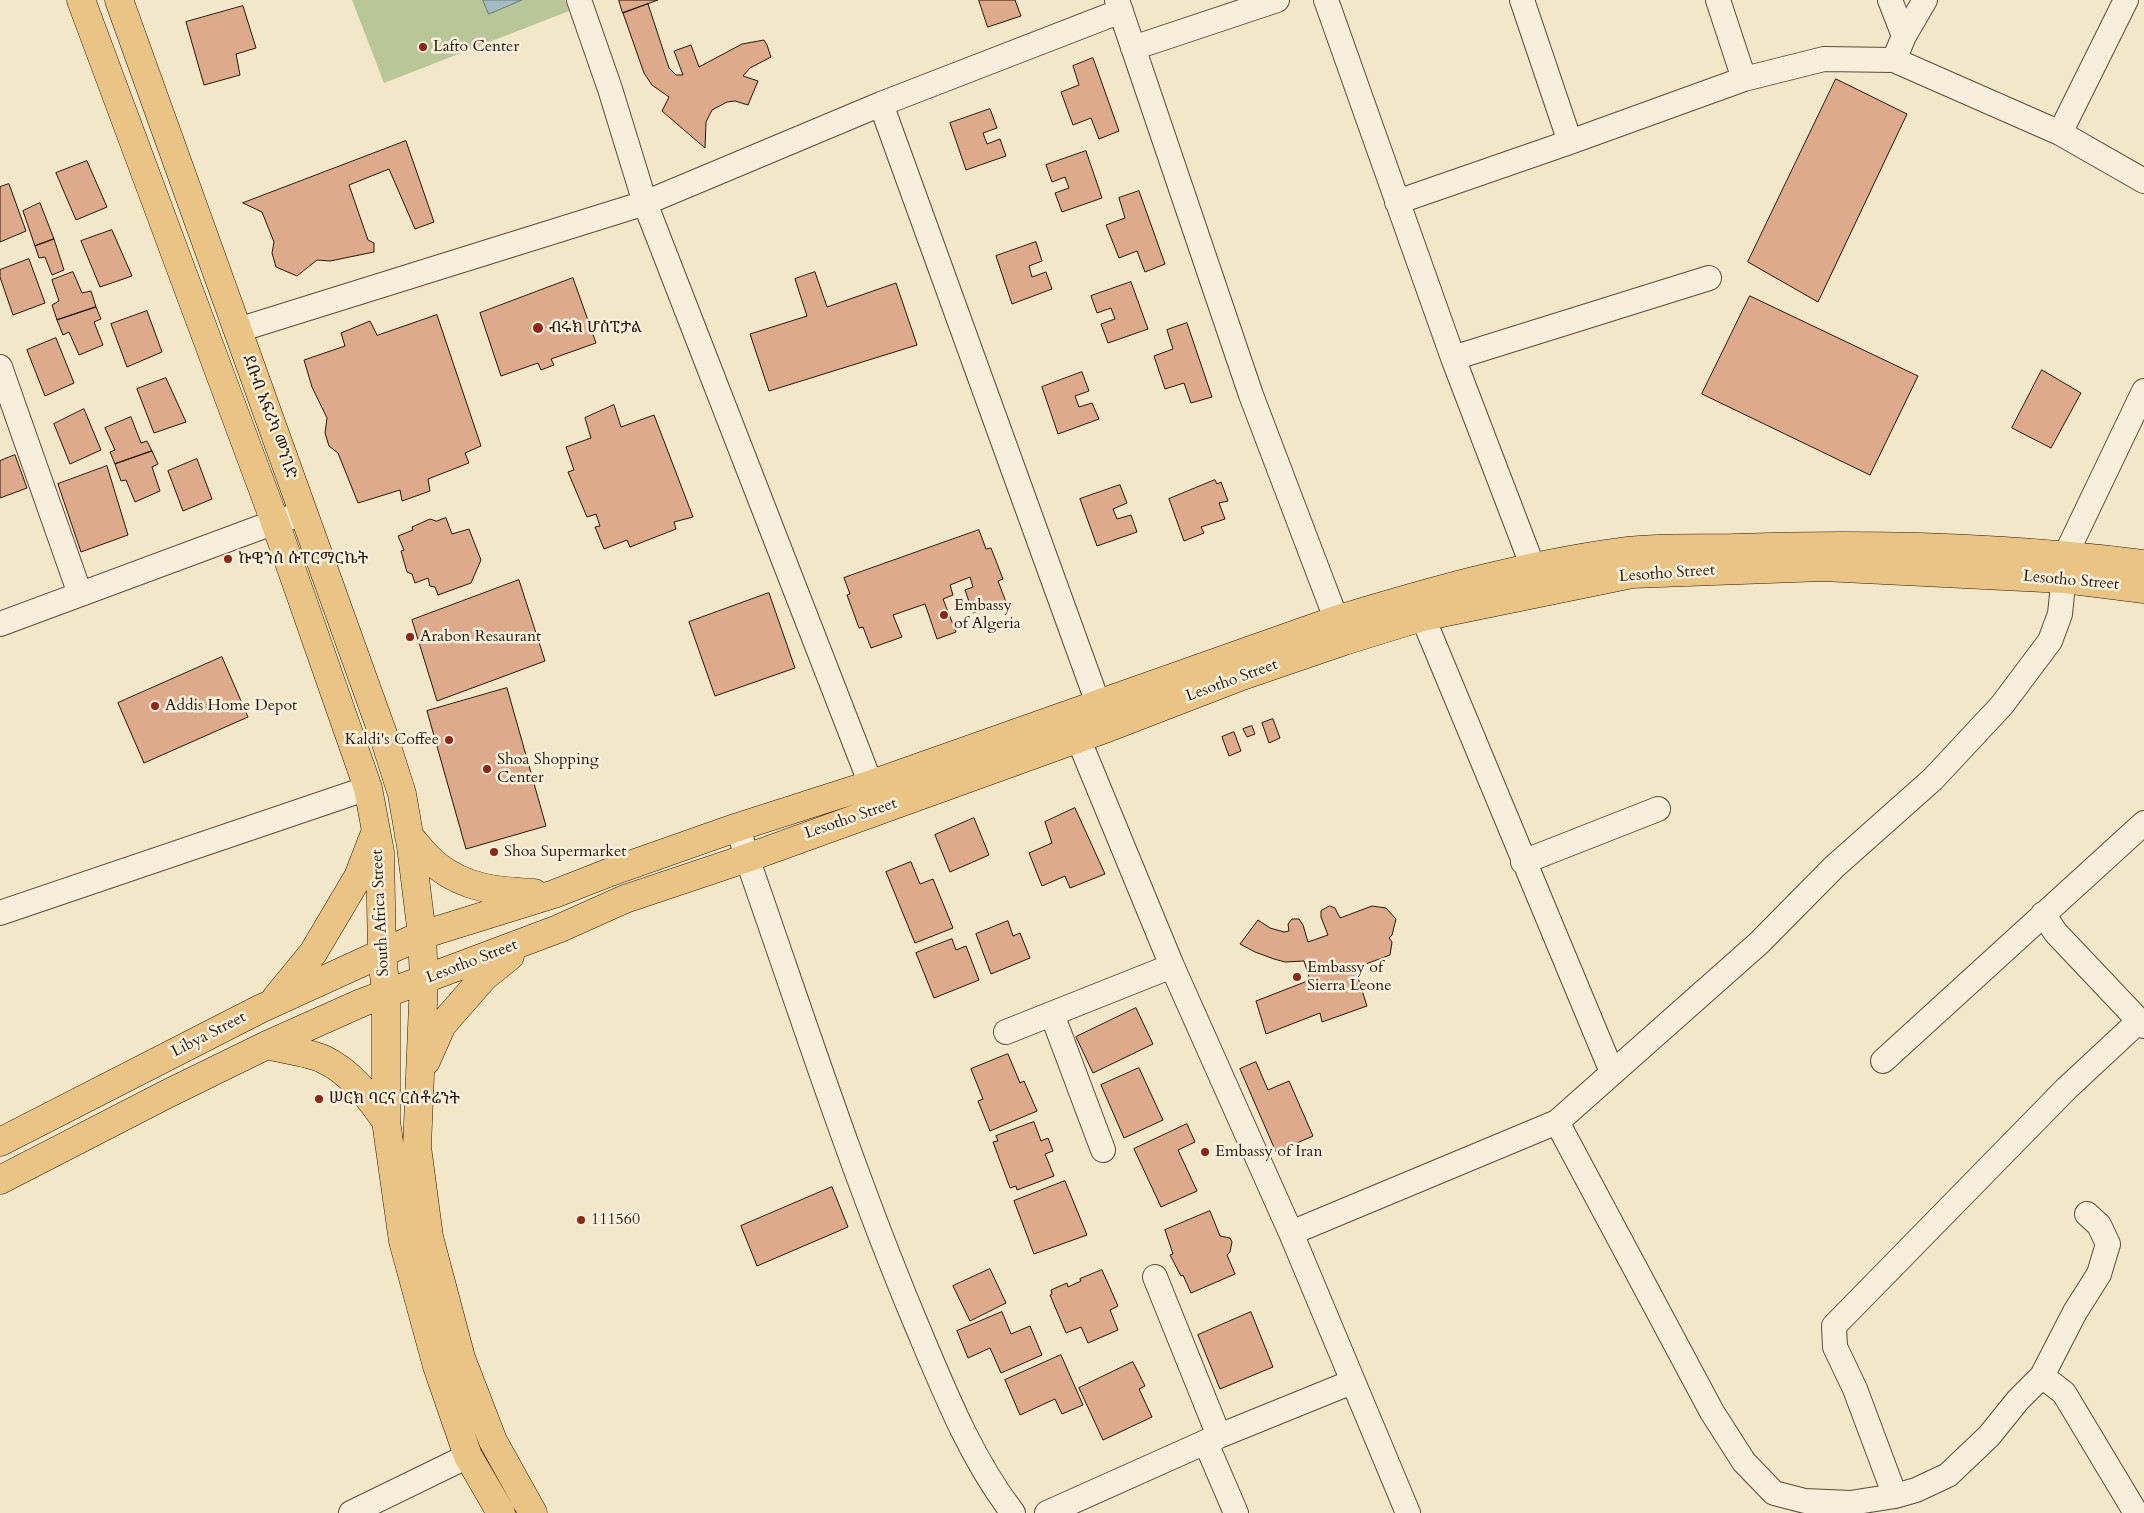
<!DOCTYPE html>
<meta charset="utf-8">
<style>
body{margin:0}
canvas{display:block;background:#f3e7c9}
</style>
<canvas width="2144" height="1513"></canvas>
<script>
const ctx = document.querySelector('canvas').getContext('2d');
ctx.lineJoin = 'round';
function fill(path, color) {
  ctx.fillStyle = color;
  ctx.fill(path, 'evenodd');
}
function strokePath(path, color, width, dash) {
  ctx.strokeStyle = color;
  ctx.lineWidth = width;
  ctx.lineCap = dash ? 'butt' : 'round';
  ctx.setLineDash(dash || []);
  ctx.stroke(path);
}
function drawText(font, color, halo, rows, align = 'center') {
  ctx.font = font + ' Cardo,"Noto Serif Ethiopic",serif';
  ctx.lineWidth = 5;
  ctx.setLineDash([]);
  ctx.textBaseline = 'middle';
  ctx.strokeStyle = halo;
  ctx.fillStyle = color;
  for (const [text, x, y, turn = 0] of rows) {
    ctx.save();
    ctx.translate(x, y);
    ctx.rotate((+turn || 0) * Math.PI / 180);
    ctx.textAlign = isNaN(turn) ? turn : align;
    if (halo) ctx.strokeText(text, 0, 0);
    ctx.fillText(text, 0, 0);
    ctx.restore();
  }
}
fill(new Path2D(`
 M352,0H565L569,11L384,83Z`), '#b9c698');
const water = new Path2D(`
 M483,0H522L489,14Z`);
fill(water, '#a2bcc2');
strokePath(water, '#717a78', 1);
const building = new Path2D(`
 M619,0H658L623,13Z
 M979,0H1015L1021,16L988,27Z
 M648,4L669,68L676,75H683L674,51L691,45L699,67L742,44L764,40L767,45L771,57L750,68L743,76L758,81L748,105L735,101L727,102L712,110L706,122L705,148L662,111L669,97L652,85L644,73L623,13Z
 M243,6L256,48L236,54L240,75L204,85L186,22Z
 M1093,58L1119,131L1099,139L1091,118L1073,125L1061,92L1079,85L1073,66Z
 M1836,79L1907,114L1818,302L1748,262Z
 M990,109L997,128L983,133L987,144L1000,139L1006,156L966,170L950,123Z
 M406,141L434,222L415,229L389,169L349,185L368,240L374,243V252L330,261L317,260L297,276L276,267L272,253L274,242L262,212L243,203Z
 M1086,151L1102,198L1062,212L1055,193L1069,188L1065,177L1052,182L1046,165Z
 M87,161L107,207L76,220L56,173Z
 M9,184L26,231L0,242V187Z
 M1139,191L1165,264L1145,272L1137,251L1119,258L1106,225L1125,218L1119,198Z
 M40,203L54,239L35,246L23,211Z
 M112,230L132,276L100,287L81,241Z
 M54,239L64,270L52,275L45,257L39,258L35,246Z
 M1036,242L1042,261L1029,266L1032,277L1046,272L1052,289L1012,304L996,256Z
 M29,259L45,303L13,315L0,277V270Z
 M73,272L82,293L91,291L96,307L57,320L52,305L59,301L52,280Z
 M815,272L827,307L896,283L917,345L769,391L750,334L807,316L795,279Z
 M573,278L596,343L551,359L554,365L541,370L538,363L501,376L480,313Z
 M1131,282L1148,329L1108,343L1101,324L1115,319L1111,308L1097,313L1091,296Z
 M1750,296L1918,376L1870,475L1702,394Z
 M96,307L101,319L94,322L103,345L79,355L69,332L63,335L57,320Z
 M147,311L162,352L127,367L111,324Z
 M437,315L481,446L465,453L469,463L428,479L430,491L402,501L400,490L358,503L338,453L329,446L325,433L327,418L312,387L304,360L345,346L341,333L370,321L377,335Z
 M1187,323L1212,397L1191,403L1184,383L1165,389L1154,356L1173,349L1167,330Z
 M56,338L74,383L45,396L27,350Z
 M2042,370L2081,393L2051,448L2012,428Z
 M1082,372L1089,391L1075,396L1079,407L1092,403L1099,419L1058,434L1042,387Z
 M166,378L186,422L154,433L137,389Z
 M614,405L621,427L654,415L693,517L674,522L676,529L630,547L627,540L604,549L595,527L600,526L596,514L587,517L568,472L574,470L566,447L591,438L585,418Z
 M84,409L101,450L70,464L54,424Z
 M131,417L141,443L147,441L152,451L115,464L110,452L115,450L105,428Z
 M152,451L158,464L152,467L160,491L135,502L126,480L121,481L115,464Z
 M15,455L27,488L0,498V461Z
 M197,459L212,499L183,511L168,471Z
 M107,466L128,535L81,552L58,484Z
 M1215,480L1217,484L1221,482L1228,501L1219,503L1225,519L1201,527L1204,533L1184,541L1169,499Z
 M1120,485L1127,503L1113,509L1117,519L1131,515L1137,532L1097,546L1080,499Z
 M446,518L452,534L469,529L481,560L471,583L438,595L435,587L430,586L428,578L415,583L412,574L407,572L401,551L404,550L398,536L413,530L412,527L430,519L436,521Z
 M979,530L986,549L991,548L1003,579L998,581L1006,602L973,613L965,590L973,587L970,577L950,585L953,595L943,599L956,632L937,639L925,604L893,615L902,637L871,648L863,627L859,628L847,595L850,594L844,578Z
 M519,580L545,661L437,701L412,620Z
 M769,593L795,668L715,696L689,622Z
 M222,657L248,717L144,763L118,703Z
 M507,688L546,826L466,849L427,711Z
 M1273,719L1280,738L1269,743L1262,723Z
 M1252,726L1255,734L1247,737L1243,729Z
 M1234,732L1241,751L1229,756L1222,737Z
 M1075,808L1105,874L1070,888L1065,876L1042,886L1029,853L1052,843L1045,822Z
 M974,818L989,855L950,872L935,835Z
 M911,862L920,884L933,879L953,928L915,943L886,872Z
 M1330,906L1335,908L1340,918L1372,906L1386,908L1396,919L1392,935L1389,938L1392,942L1390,955L1355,968L1367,1006L1322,1022L1320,1013L1266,1034L1256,1001L1310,980L1304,961L1285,962L1274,959L1255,952L1240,944L1258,920L1270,928L1284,932L1289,931L1288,924L1292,919H1299L1303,925L1308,942L1328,935L1321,917V911Z
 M1008,921L1013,936L1020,933L1030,958L991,974L976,934Z
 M952,939L956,950L966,946L979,980L934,998L916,953Z
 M1136,1008L1153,1044L1093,1073L1076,1037Z
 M1008,1054L1020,1083L1024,1081L1037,1111L990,1131L978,1101L983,1099L971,1069Z
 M1256,1062L1268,1090L1289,1081L1313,1136L1276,1152L1240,1069Z
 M1139,1068L1163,1120L1124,1138L1101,1085Z
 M1034,1122L1041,1141L1048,1138L1053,1151L1045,1154L1054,1176L1017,1190L1016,1186L1010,1188L993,1142L998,1141L996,1136Z
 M1187,1124L1195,1142L1178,1150L1197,1191L1161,1207L1134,1149Z
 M1065,1181L1087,1235L1034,1254L1014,1201Z
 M832,1187L848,1227L757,1266L741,1226Z
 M1210,1211L1220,1236L1230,1238L1232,1242L1230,1252L1227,1255L1235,1274L1191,1293L1183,1275L1181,1276L1170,1255L1173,1254L1165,1230Z
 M990,1269L1006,1303L970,1321L953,1286Z
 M1102,1270L1118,1306L1110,1310L1118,1330L1088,1343L1081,1327L1066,1333L1050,1295L1052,1294L1051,1290L1067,1283L1068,1287L1081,1281L1080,1279Z
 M1002,1312L1011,1334L1030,1326L1042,1355L1001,1373L990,1348L968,1358L957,1331Z
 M1251,1312L1273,1367L1220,1389L1198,1335Z
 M1061,1355L1083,1405L1062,1414L1055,1399L1020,1415L1005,1380Z
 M1133,1362L1145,1386L1139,1389L1152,1417L1103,1440L1079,1388Z`);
fill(building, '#ddaa8b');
strokePath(building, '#271708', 1);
const minor = new Path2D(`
 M579,0L610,89L645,203L877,800
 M1117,0L1251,395L1343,637
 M1326,0L1453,358L1539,583
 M1522,0L1570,142
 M1718,0L1744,79
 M1890,0L1904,36
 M1133,48L1277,0
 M1894,60L1904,36L1925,0
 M881,104L1104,720
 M2060,133L2126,0
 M1397,202L1570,142L1744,79L1824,59L1894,60L2060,133L2144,181
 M238,330L645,203L881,104L1121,11
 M1453,358L1709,278
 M0,367L80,594
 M1416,601L1612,1072
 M0,624L275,522L303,514
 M1071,721L1172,966L1291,1233L1408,1513
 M738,827L747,858C801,1012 851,1168 914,1319C942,1385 969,1456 1013,1513
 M1523,862L1658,809
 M0,913L368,788
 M2043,914L2056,933L2144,1026
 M1052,1014L1103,1150
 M1006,1032L1172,966
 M1883,1061L2144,823
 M1557,1122L1712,1412L1744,1462L1774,1493L1805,1501L1850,1503L1895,1496L1916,1490L1948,1475L1989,1436L2018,1400L2042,1376L2075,1312L2099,1274L2108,1244L2099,1225L2087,1214
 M1291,1233L1557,1122L1759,943L1834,867L1933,779L2002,705L2050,641L2060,614L2066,554L2144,391
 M1155,1277L1219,1436
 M2042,1376L2064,1393L2136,1513
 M1206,1443L1236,1513
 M1895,1496L1855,1389L1835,1347L1834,1326L2066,1089L2139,1021
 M351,1513L468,1456
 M1047,1513L1219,1436L1352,1382`);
const primary = new Path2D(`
 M81,0L275,522L368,788L380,852L382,954L386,994V1121L403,1241L437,1366L468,1456L501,1513
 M119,0L384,737L402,794L411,846L422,935L424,980L417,1147L429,1237L461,1358L493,1441L533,1513
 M409,836C418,846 426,857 436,865C466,889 497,891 534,893
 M276,998L313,953L358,877L375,833
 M267,1045C281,1049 312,1053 323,1059C351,1072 369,1097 386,1121
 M426,1061L442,1025L484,977L510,956
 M0,1142L260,1009L422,935L554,894L613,871L738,827L872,784L1336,620C1428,592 1523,565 1619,552C1657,547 1696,549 1734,548C1870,543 2009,547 2144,564
 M0,1180L167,1094L267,1045L361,1003L558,929L625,899L747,858L1107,728L1242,676L1344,641L1422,617L1632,574L1823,567L2064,579L2144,589`);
strokePath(minor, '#5a4b38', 26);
strokePath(primary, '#271708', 29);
strokePath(minor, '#f7efdc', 24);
strokePath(primary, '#eac484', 28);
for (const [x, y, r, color] of [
 [423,47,5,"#8f2418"],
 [538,328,6,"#8f2418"],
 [228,559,5,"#8f2418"],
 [944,615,5,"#8f2418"],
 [410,637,5,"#8f2418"],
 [155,706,5,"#8f2418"],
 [449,740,5,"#8f2418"],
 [487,769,5,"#8f2418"],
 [494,852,5,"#8f2418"],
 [1297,977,5,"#8f2418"],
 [319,1099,5,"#8f2418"],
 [1205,1152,5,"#8f2418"],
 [581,1220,5,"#8f2418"]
]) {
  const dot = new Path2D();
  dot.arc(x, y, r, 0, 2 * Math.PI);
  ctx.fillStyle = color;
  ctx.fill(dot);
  strokePath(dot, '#f7efdc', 2);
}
drawText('16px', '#271708', '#f7efdc', [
 ["Lafto Center",433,47],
 ["ብሩክ ሆስፒታል",549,328],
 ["ኩዊንስ ሱፐርማርኬት",238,559],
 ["Embassy",954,606],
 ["of Algeria",954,624],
 ["Arabon Resaurant",420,637],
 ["Addis Home Depot",165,706],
 ["Kaldi's Coffee",439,740,"right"],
 ["Shoa Shopping",497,760],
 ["Center",497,778],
 ["Shoa Supermarket",504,852],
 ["Embassy of",1307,968],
 ["Sierra Leone",1307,986],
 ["ሠርክ ባርና ርስቶሬንት",329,1099],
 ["Embassy of Iran",1215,1152],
 ["111560",591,1220]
], 'left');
drawText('16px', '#271708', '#f7efdc', [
 ["ደቡብ አፍሪካ መንገድ",269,417,70],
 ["Lesotho Street",1667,574,-4],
 ["Lesotho Street",2071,581,5],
 ["Lesotho Street",1232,681,-20],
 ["Lesotho Street",851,819,-19],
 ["South Africa Street",381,913,-93],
 ["Lesotho Street",472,962,-21],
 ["Libya Street",209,1035,-27]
]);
</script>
